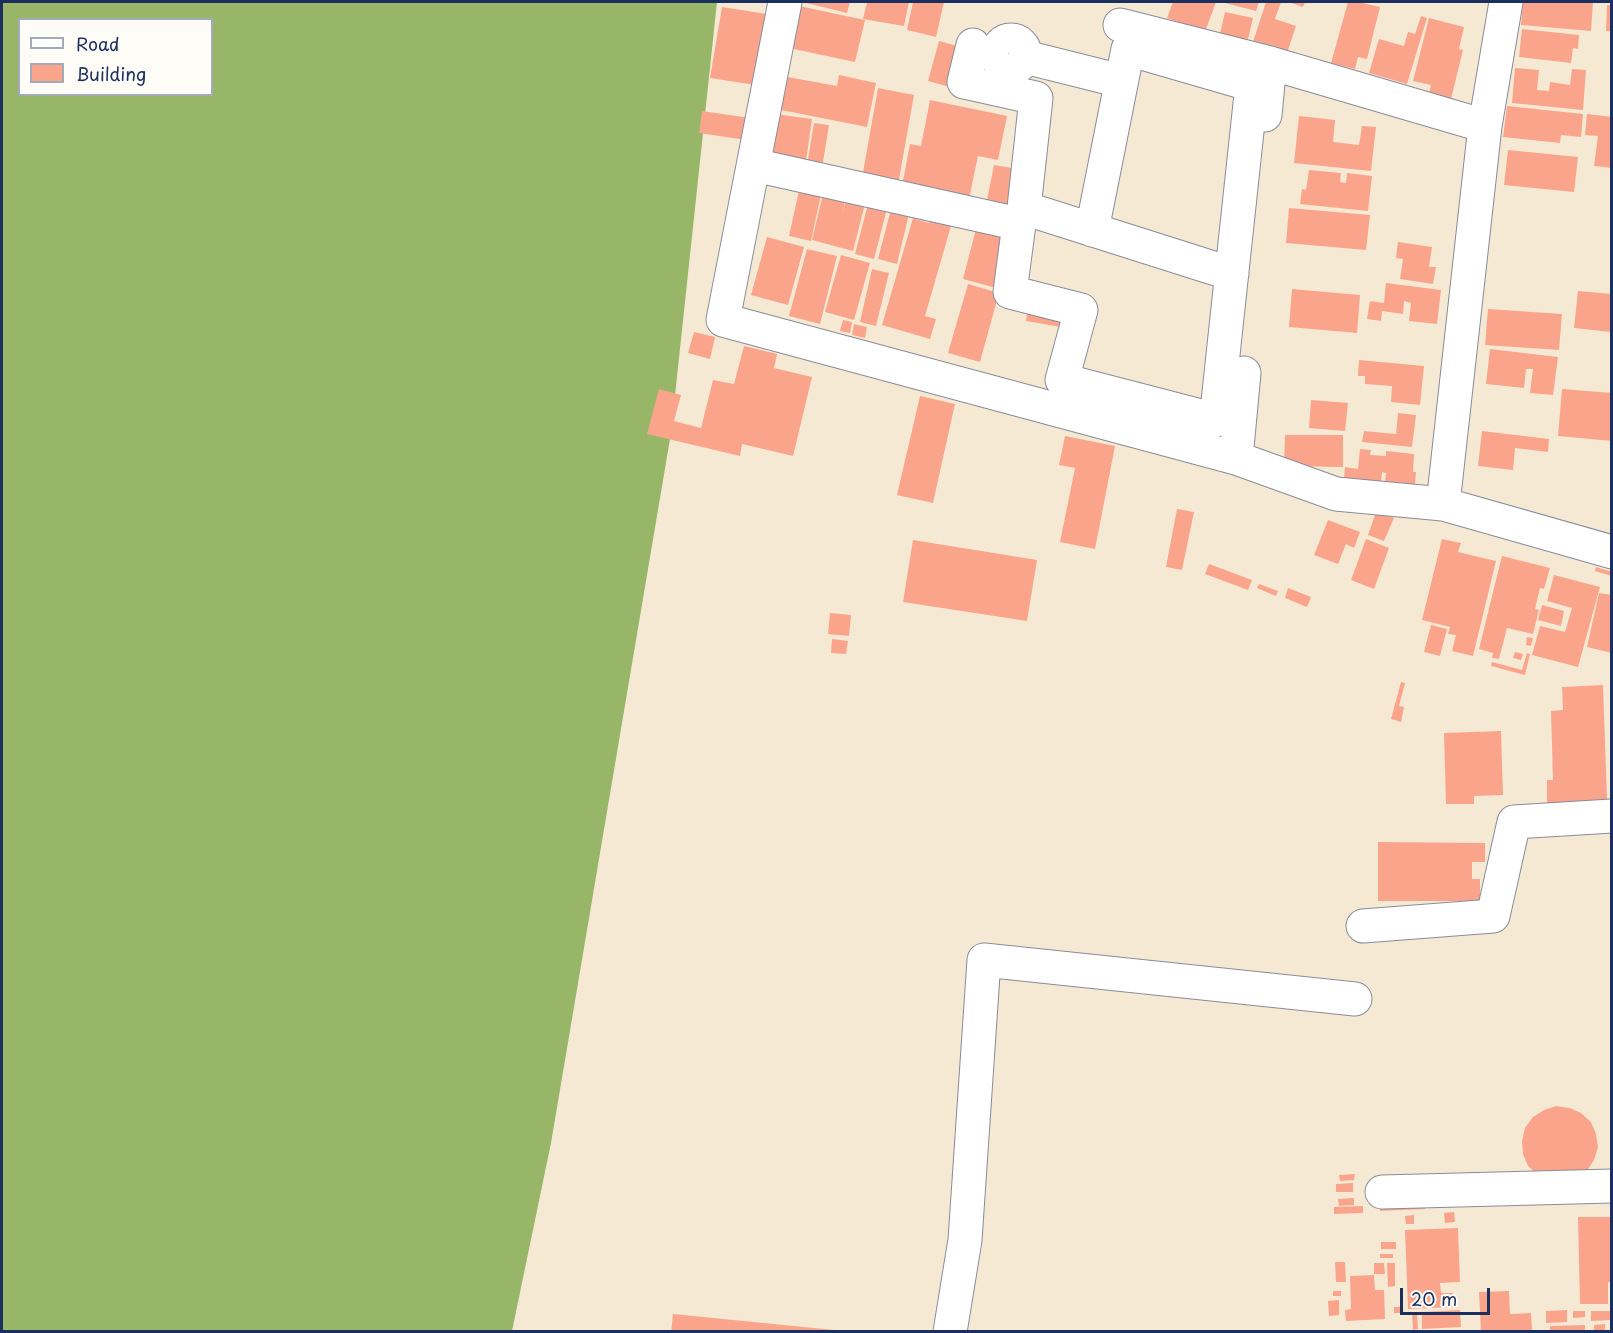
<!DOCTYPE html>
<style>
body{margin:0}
#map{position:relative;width:1613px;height:1333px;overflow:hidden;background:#f6e9d4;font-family:"Playpen Sans",sans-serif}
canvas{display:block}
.frame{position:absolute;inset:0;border:3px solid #1b2f5e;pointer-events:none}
.legend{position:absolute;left:18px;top:18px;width:195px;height:78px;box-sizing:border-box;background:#fdfcf7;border:2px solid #a3aaba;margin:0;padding:8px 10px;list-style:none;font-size:18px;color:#1b2f5e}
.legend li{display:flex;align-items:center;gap:12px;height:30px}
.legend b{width:30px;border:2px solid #a3aaba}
.scale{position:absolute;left:1400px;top:1288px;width:90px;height:27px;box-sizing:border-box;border:3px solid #1b2f5e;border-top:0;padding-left:8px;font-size:18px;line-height:21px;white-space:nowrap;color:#1b2f5e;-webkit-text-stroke:4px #fdfcf7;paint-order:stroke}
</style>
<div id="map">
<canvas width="1613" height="1333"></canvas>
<div class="frame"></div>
<ul class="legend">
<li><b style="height:8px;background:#fff"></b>Road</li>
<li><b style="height:16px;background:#faa58b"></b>Building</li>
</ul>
<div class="scale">20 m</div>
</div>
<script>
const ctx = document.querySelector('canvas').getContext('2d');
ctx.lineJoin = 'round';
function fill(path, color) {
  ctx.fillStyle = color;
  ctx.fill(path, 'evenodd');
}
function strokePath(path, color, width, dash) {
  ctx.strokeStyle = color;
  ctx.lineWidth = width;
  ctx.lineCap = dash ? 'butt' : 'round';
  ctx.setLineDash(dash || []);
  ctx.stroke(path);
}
fill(new Path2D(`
 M2,2H717L671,433L551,1143L512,1331L2,1332ZM20,20H212V94H20Z`), '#97b668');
fill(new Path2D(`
 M802,2H850L847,13Z
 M867,2H909L904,26L863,19Z
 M913,2H944L936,37L907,30Z
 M1173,2H1216L1205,32L1167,18Z
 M1221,2H1259L1256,11Z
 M1266,2H1281L1275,19L1296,26L1287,53L1253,42Z
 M1288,2H1305L1303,7Z
 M1348,2H1358L1380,7L1367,59L1358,57L1355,69L1331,63Z
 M1523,2H1593L1591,31L1521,25Z
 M1607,5H1612V31H1606Z
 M799,6L865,20L855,62L789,48Z
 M722,7L767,14L755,85L710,78Z
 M1225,12L1253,18L1247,44L1219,38Z
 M1421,16L1427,18L1407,84L1369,73L1379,39L1404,46L1408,32L1415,34Z
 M1429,18L1464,27L1459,49L1463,50L1451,99L1429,93L1431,85L1413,81Z
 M1522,29L1579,35L1578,49L1573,48L1571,63L1519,57Z
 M939,41L961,47L950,87L928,81Z
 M1515,68L1539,70L1537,90L1549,91L1550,82L1570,85L1572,69L1586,70L1583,110L1512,103Z
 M839,75L876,83L867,127L776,109L782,76L837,86Z
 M878,88L914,95L898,185L862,178Z
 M930,100L1007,116L998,160L978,156L969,199L902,186L910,144L921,146Z
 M1507,106L1583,114L1581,137L1561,135L1560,143L1503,137Z
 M702,111L750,118L746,140L699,133Z
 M775,114L812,119L806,161L770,157Z
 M1587,114L1612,117V168L1594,166L1598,136L1585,135Z
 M1299,116L1335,120L1333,142L1359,145L1362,126L1376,127L1371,171L1294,163Z
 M814,123L829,125L822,168L807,165Z
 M1508,150L1578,157L1574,192L1504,185Z
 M994,165L1023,170L1015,210L986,205Z
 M1309,170L1341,173L1340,182L1346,183L1347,173L1372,176L1368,211L1300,204L1302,189L1306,190Z
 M800,186L822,190L811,241L789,236Z
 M824,190L846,195L843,212L847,196L866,200L853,251L812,240Z
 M868,204L887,209L874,259L855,254Z
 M1289,208L1370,215L1366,250L1286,243Z
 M891,209L909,214L897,264L878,259Z
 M931,214L953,219L925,316L936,319L930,339L882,325L913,218L929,223Z
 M976,229L1009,238L996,288L963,279Z
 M767,237L804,247L788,305L751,295Z
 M1398,242L1432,247L1429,267H1436L1433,284L1400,279L1403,259L1396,258Z
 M807,249L837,256L820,324L789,316Z
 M841,255L870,263L854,320L825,312Z
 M872,269L889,273L876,326L860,322Z
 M1386,283L1441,290L1437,324L1409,321L1411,303L1404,301L1403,314L1382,311L1381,321L1367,319L1370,301L1384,303Z
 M968,284L999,293L980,362L948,353Z
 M1292,289L1360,295L1357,333L1289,327Z
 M1578,291L1612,294L1611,332L1574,328Z
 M1028,306L1070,314L1067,328L1026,321Z
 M1488,309L1562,314L1559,350L1485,345Z
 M843,320L852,322L850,333L840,331Z
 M854,324L867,327L865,338L852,335Z
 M694,332L715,337L710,359L688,353Z
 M744,346L777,354L774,368L812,377L793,456L742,444L740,456L647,434L659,389L681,395L674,421L701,428L713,380L734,384Z
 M1490,349L1558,357L1553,395L1530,393L1533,369H1526L1524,388L1486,384Z
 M1359,360L1424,366L1420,405L1391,402L1392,386L1365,384V376H1358Z
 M1562,389L1612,393V441L1558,436Z
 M920,396L955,404L933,503L897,495Z
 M1311,400L1348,403L1345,431L1309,428Z
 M1398,413L1416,415L1412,447L1362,442L1364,431L1396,434Z
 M1482,431L1549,439L1548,452L1515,448L1513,470L1478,466Z
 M1285,435H1343V467L1284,466Z
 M1065,436L1115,446L1095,549L1060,542L1075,468L1059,465Z
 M1360,449L1371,450L1370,455L1386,456V451L1414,454L1413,472H1416L1414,495L1384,492L1386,473L1382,472L1380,493L1343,489L1345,467L1358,469Z
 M1177,509L1194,512L1182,570L1166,567Z
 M1376,512L1394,518L1384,541L1368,535Z
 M1328,520L1360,532L1354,548L1346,544L1338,564L1314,555Z
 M1366,539L1389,548L1374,589L1351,580Z
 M1442,539L1461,543L1458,552L1496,561L1473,656L1452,651L1456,635L1448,634L1450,627L1422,620Z
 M913,540L1037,560L1027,621L903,602Z
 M1502,556L1550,568L1544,589L1540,588L1535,609L1539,610L1533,634L1507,628L1499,659L1492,658L1493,653L1479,649Z
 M1209,564L1252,580L1248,590L1205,574Z
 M1596,567L1612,572V576L1595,571Z
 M1554,575L1600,587L1578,667L1532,655L1540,626L1565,632L1572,608L1547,601Z
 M1259,584L1278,591L1276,596L1257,588Z
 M1288,588L1311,597L1307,607L1285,598Z
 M1599,593L1612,595V653L1587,647Z
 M1542,605L1564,611L1561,626L1538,620Z
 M830,613L851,615L849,636L828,634Z
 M1431,625L1447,629L1440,656L1424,652Z
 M1527,637L1533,638L1531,646L1526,645Z
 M832,639L848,641L846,654L831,653Z
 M1515,652L1523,654L1521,660L1513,658Z
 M1527,653L1530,654L1525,675L1491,666L1492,662L1522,670Z
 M1401,682L1405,683L1399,706L1404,707L1401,722L1391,719Z
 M1603,685L1607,800L1547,803V780H1553L1551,711L1563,710L1562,687Z
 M1501,731L1503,795L1474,796V804H1446L1444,733Z
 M1378,842L1485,843V862H1472V879H1480V901H1378Z
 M1556,1106L1570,1108L1581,1113L1591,1122L1596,1134L1598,1147L1594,1160L1587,1171L1538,1175L1528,1166L1523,1154L1522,1141L1525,1128L1533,1117L1544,1110Z
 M1355,1174L1354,1180L1340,1181L1339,1175Z
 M1353,1183V1192H1336V1184Z
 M1354,1198V1205L1339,1206L1338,1199Z
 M1425,1201V1209L1380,1211L1379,1203Z
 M1363,1206V1213L1334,1214V1207Z
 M1454,1212L1455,1222L1445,1223L1444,1213Z
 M1414,1215V1224H1406L1405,1216Z
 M1578,1217H1612V1282H1608V1304H1580Z
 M1458,1228L1460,1282L1440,1283L1441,1293H1453L1454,1307L1408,1309L1405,1230Z
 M1381,1242H1396V1249H1381Z
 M1380,1254H1393V1258H1380Z
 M1335,1262H1345L1346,1282H1336Z
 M1374,1263H1384L1385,1274H1374Z
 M1387,1263H1395V1286L1388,1287Z
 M1374,1275L1375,1290H1384L1385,1319L1346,1321L1345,1310L1351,1309L1350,1276Z
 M1333,1291H1341V1296H1333Z
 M1509,1291L1510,1314L1531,1313L1532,1331L1481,1332L1479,1292Z
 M1339,1300V1315L1329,1316L1328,1301Z
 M1394,1307H1401V1313H1394Z
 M1460,1310L1461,1327L1422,1329V1312Z
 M1567,1310V1322L1546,1323V1311Z
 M1573,1311H1585V1317L1573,1318Z
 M1591,1311H1612V1320L1591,1321Z
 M1412,1313H1417L1418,1329L1413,1330Z
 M673,1314L834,1330V1332H671Z
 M1605,1324V1332L1594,1330V1325Z
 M1585,1325V1332H1550V1326Z`), '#faa58b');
const minor = new Path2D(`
 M785,2L723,320L1236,458L1336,494L1443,504L1612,552
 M1120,25L1270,63L1485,126
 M997 54a14 14 0 1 1 28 0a14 14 0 1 1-28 0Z
 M973,45L964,82L1036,98L1024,208L1232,274
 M1025,57L1121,81
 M1265,115L1270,63
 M754,165L1019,224
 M1024,208L1019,224L1010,292L1081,310L1062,380L1216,420L1252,85L1128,49L1092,230
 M1236,458L1244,373
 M1443,504L1485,126L1506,2
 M1363,926L1493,916L1514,822L1612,816
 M1382,1192L1612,1186
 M950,1332L965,1240L984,960L1355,999`);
strokePath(minor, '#888c99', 35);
strokePath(minor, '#fff', 33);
</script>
